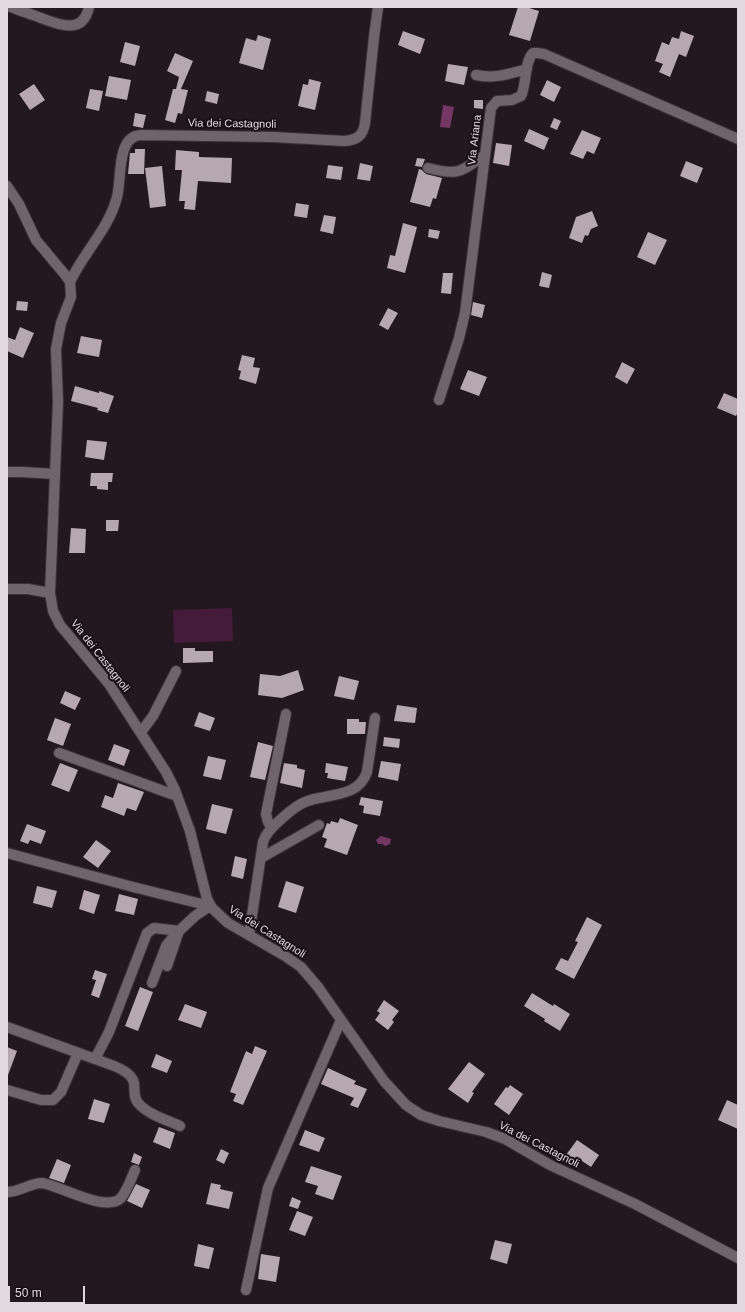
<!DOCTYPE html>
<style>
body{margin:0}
#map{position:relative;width:745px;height:1312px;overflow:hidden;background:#231820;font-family:Helvetica,sans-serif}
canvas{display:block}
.frame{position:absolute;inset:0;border:8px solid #e1d9de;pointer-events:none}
.scale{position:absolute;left:8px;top:1286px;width:77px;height:18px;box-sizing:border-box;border:2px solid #e1d9de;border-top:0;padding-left:5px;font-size:12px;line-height:14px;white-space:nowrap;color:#e1d9de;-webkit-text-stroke:3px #1a0f17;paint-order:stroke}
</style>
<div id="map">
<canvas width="745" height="1312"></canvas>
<div class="frame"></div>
<div class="scale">50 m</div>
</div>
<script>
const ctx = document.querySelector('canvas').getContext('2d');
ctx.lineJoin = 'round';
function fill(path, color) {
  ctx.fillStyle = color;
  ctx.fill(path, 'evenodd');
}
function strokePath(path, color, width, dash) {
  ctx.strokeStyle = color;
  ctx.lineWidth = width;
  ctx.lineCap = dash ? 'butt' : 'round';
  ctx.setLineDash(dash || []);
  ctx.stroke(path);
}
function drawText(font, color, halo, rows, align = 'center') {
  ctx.font = font + ' Helvetica,sans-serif';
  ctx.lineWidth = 4;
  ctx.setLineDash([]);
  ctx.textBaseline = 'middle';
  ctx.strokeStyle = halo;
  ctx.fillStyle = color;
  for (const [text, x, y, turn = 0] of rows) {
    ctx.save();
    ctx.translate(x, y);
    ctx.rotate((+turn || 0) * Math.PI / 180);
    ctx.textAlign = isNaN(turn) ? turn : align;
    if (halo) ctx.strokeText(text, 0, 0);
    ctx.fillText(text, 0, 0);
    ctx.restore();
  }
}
fill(new Path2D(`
 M232,608L233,641L174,643L173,610Z`), '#441c3a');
fill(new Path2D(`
 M443,105L454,107L450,128L440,127Z
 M381,836L391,839L390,844L385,846L382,844H378L376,840Z`), '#733764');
fill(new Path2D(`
 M518,7H526L539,11L530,41L509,35Z
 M403,31L425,39L420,54L398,45Z
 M681,31L694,36L686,57L679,54L670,77L659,72L663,64L655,61L662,42L669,45L672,37L679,39Z
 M258,35L271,39L263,70L239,63L246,38L256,41Z
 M125,42L140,46L135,66L120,62Z
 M175,53L193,61L181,89L188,90L182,114L178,113L175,123L165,120L173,89H176L179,77L167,71Z
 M448,64L468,67L464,85L445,81Z
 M109,76L131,80L127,100L105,96Z
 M309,79L321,82L315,110L298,106L303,84L308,85Z
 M547,80L561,87L554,102L540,95Z
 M34,84L45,100L30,110L19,94Z
 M90,89L103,91L99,111L86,108Z
 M207,91L219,94L217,104L205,101Z
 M474,100H483V109L474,108Z
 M135,113L146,115L143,128L133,126Z
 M554,118L561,121L557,130L550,127Z
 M529,129L549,138L544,150L524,141Z
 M582,130L601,138L594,154L587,151L583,159L570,154Z
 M496,143L512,145L509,166L493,163Z
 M135,149H145L144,174H128L130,153H135Z
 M176,150L199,152V157L232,158L231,183L198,181L195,210L184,209L185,201H179L182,170H175Z
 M417,158L425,159L422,167L415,166Z
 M686,161L703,168L697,183L680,176Z
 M360,163L373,166L370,181L357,179Z
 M328,165L343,167L341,180L326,178Z
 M162,166L166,206L150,208L145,168Z
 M419,169L422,170L426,174L442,178L436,199L433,198L430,207L410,202Z
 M296,203L309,205L307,218L294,216Z
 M592,211L598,226L591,229L588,236L585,235L582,243L569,238L576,217Z
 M324,215L336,217L333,234L320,231Z
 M403,223L417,227L405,273L387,268L390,255L395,256Z
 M429,229L440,231L438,239L428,237Z
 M648,232L667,240L655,265L637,257Z
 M542,272L552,275L549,288L539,286Z
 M443,273H453L451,294L441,293Z
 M17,301L28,302L27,311L16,310Z
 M473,302L485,305L482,318L471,315Z
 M388,308L398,313L388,330L379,325Z
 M20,327L34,333L23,358L7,351V337L15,340Z
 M81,336L102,340L99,357L77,353Z
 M242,355L255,358L253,367L260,368L256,384L239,379L241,371L238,370Z
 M622,362L635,369L627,384L615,377Z
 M468,370L487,377L479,396L460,389Z
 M75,386L99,393V391L114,396L108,413L97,410L98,408L71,401Z
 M724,393L738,399V412L736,416L717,408Z
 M87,440L107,442L104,460L85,457Z
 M91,473H113L112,482H108V490L97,489V486H90Z
 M106,520H119L118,531H106Z
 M71,528L86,529L85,553H69Z
 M183,648H195V651H213V662L183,663Z
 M298,670L304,690L282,698L258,695L260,674L280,676Z
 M339,676L359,681L354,700L334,696Z
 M65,691L81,698L75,710L60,703Z
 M397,705L417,708L415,723L394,721Z
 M199,712L215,718L210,731L194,726Z
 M55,718L71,724L63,746L47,740Z
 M347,719H359V722H366L365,734H347Z
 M384,737L400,739L399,748L383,746Z
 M258,742L273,746L265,780L250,777Z
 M114,744L130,750L124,766L108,760Z
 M208,756L226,760L221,780L203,776Z
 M381,761L401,764L398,781L378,777Z
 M60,763L78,770L69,792L51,785Z
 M284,763L297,765V768L305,770L302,788L280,783Z
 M326,763L348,767L345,781L327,778L328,773H325Z
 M118,783L144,792L136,811L127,808L124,816L101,807L105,795L113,798Z
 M361,797L383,801L380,816L363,813L364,806L359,805Z
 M212,804L233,809L226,834L206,829Z
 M340,818L358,825L347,855L324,847L327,839L322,837L327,823L330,824L331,821L338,823Z
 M27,824L46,831L41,844L30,840L28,844L20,841Z
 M96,840L111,851L98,868L83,857Z
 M235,856L247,859L243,879L231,876Z
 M286,881L304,887L296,913L278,907Z
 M37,886L57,891L52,908L33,903Z
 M84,890L100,895L94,914L79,909Z
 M119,894L138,899L134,915L115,911Z
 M587,917L602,925L574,979L555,969L561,958L568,961L578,942L575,941Z
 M95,970L107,974L99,998L91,995L96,980L92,979Z
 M140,987L153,992L138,1031L125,1026Z
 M532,993L553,1006L554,1004L570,1014L560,1031L544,1021L545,1019L524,1006Z
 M384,1000L399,1011L392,1020L394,1022L388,1030L375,1020L380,1013L377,1011Z
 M185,1004L207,1012L201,1028L178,1020Z
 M255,1046L267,1051L243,1105L233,1101L236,1094L230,1092L246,1051L252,1054Z
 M7,1047L17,1051L8,1075H7Z
 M156,1054L172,1061L167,1073L151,1067Z
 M469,1062L485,1074L472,1092L474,1093L468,1103L448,1089Z
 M328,1068L356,1081L354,1084L367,1089L358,1108L350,1105L354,1098L321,1084Z
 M510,1085L523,1094L509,1115L494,1104L506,1087L508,1088Z
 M94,1099L110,1104L104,1123L88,1119Z
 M727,1100L738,1105V1129L718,1120Z
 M159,1127L175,1133L170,1149L153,1142Z
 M305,1130L325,1138L319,1152L299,1145Z
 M577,1140L599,1155L591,1167L576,1157L574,1160L566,1155Z
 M221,1149L229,1153L224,1164L216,1160Z
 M134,1153L142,1157L139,1165L131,1162Z
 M57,1159L71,1165L64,1183L49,1178Z
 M311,1166L342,1176L333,1200L315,1194L318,1186L305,1182Z
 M211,1183L221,1185L220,1189L233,1192L229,1209L206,1204Z
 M136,1184L150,1190L142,1208L127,1201Z
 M292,1197L301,1201L298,1209L289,1206Z
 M297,1211L313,1217L305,1236L289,1230Z
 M495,1240L512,1244L507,1264L490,1259Z
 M198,1244L214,1248L209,1269L194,1266Z
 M261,1254L280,1257L276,1282L258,1279Z`), '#b6a7b1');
const minor = new Path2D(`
 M11,7C21,11 31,14 41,18C59,25 83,35 89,7
 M476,75C496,79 508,74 527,69
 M428,168C459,176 460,172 485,155
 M7,186L19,204L36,240L66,276L70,282L71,297L61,323L56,349L58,402L50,593L53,611L60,625L109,684L166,772L175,790L190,831L207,899L212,908L228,923L285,956L301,967L318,987L384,1081L406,1105L421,1115L439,1121L486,1132L505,1139L550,1165L635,1204L738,1258
 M70,282C83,253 109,229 117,197C122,179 116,136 141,135L273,137L344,141C357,140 363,136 365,123L374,37L378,7
 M439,400L459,338L465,313L491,108L497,101L512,100L521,96C527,84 524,62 533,53H537L544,54L738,139
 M7,472H22L55,474
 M7,589H28L50,593
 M141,732L153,716L176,671
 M59,753L177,796
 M272,828L268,822L266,814L286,714
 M7,853L133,887L210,906
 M261,858L319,825
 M249,935L263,842C266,832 273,827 280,820C288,813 295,806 305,802C326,793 358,799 367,772L375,718
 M167,966L179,931L195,916L210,906
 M152,983L166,946L175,935
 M7,1027L95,1059L109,1032L147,933L154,928L179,931
 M95,1059C107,1064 131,1069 134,1083C135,1090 133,1098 139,1104C149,1115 167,1120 180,1126
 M7,1090L41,1100H53L61,1092L78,1053
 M7,1192C20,1192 30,1183 42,1183C61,1186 106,1213 121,1198C127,1191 131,1179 135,1170
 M246,1290L268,1188L341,1020`);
strokePath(minor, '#3b3339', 12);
strokePath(minor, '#70636c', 10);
drawText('11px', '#e1d9de', '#1a0f17', [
 ["Via dei Castagnoli",232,124,1],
 ["Via Ariana",475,140,-83],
 ["Via dei Castagnoli",100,656,52],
 ["Via dei Castagnoli",267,932,32],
 ["Via dei Castagnoli",539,1145,27]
]);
</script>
